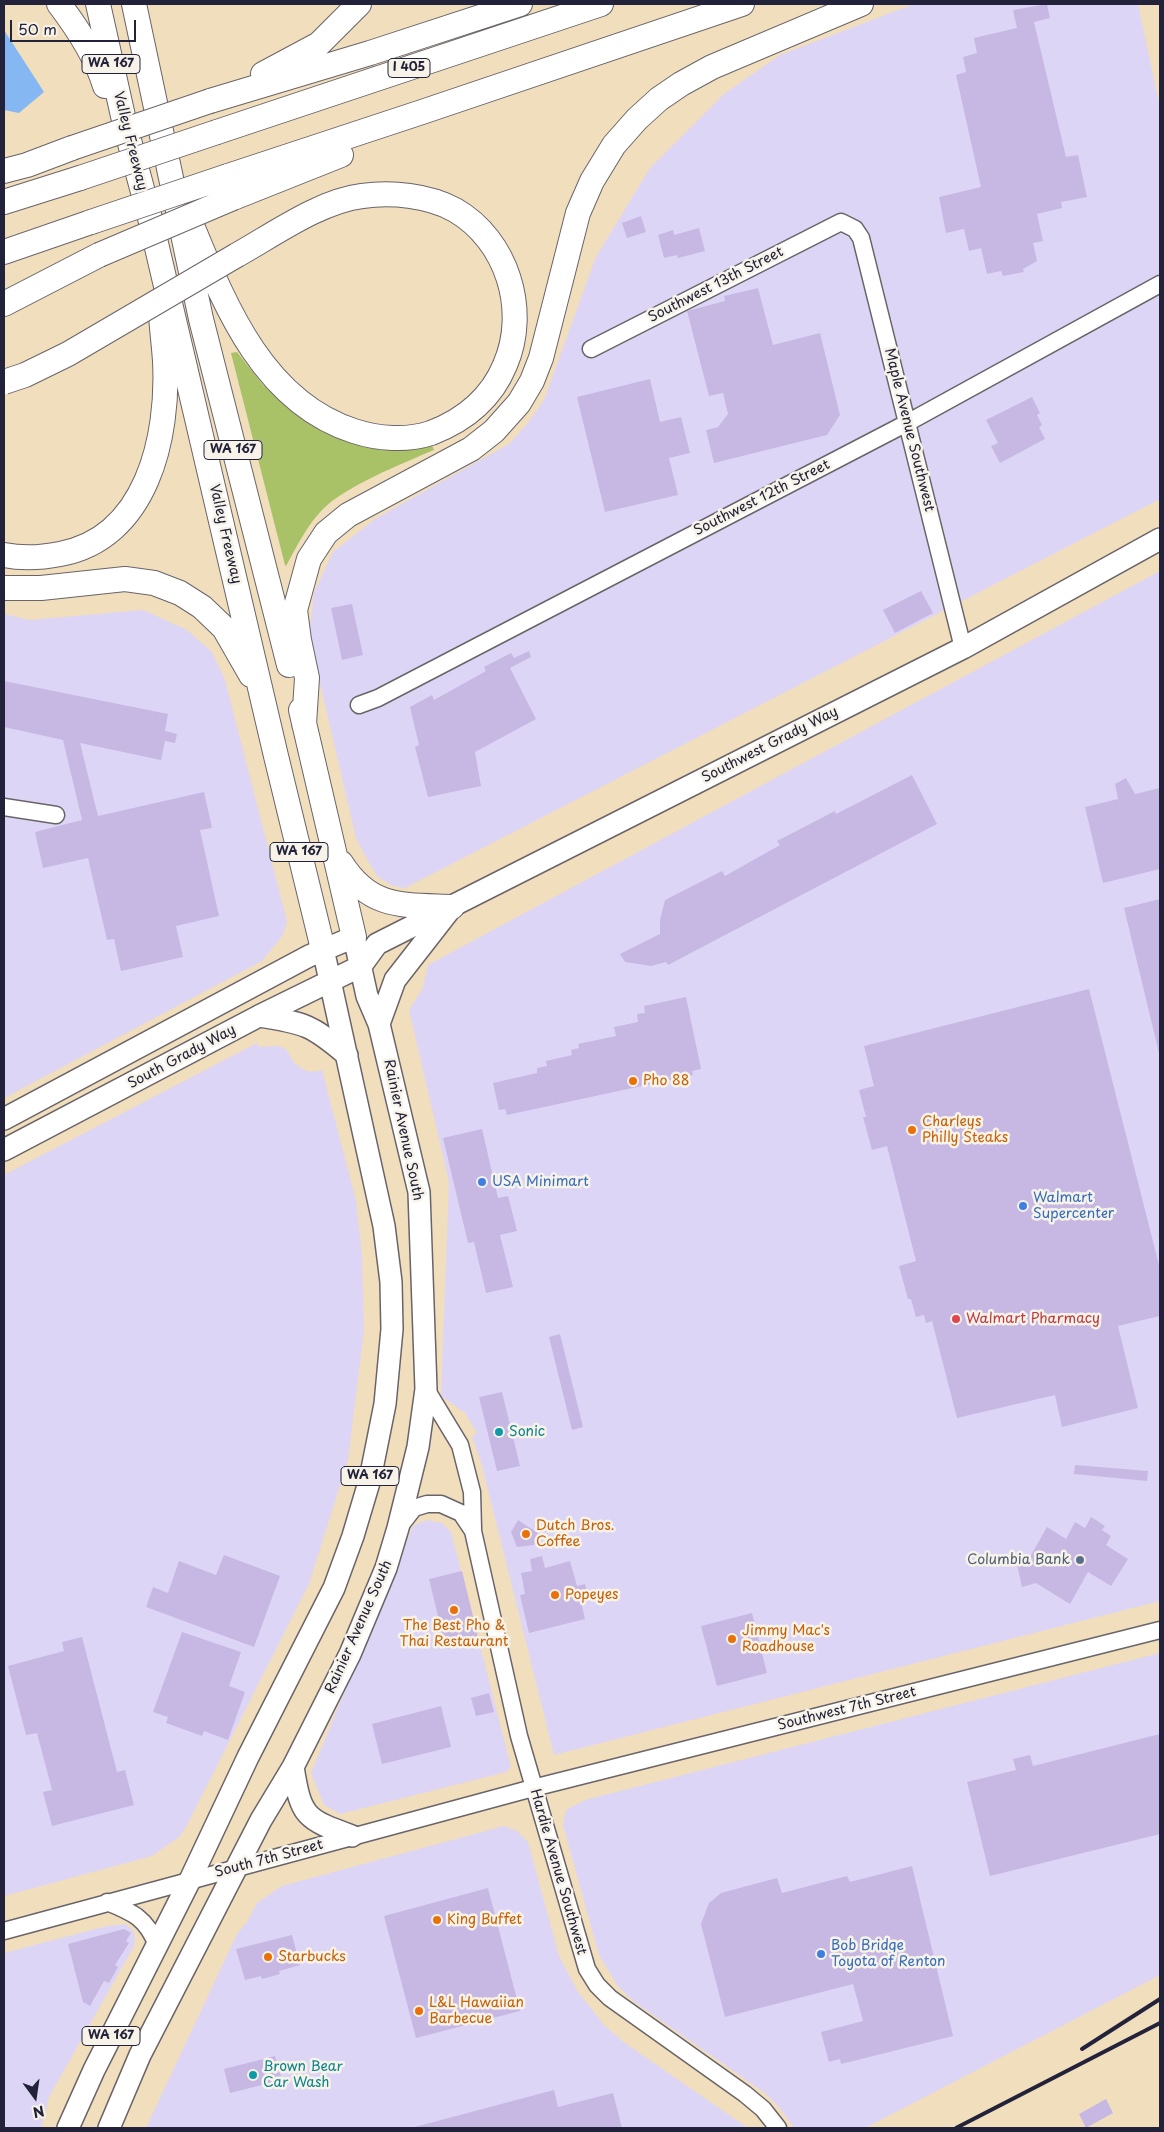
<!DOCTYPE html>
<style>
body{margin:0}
#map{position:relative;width:1164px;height:2132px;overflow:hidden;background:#f0debd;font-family:"Playpen Sans",sans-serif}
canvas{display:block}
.frame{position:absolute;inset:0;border:5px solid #22223b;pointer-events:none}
.north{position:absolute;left:10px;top:2072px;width:50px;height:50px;-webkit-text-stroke:4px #f7f3e8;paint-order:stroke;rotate:166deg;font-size:14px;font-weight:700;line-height:20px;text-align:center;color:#22223b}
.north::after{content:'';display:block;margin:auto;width:18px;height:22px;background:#22223b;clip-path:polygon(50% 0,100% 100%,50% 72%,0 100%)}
.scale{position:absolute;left:10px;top:20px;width:126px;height:22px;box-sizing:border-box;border:2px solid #22223b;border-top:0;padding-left:6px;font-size:15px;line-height:18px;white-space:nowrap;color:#22223b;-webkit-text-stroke:4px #f7f3e8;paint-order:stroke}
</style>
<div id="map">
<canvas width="1164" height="2132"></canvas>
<div class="frame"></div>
<div class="north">N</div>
<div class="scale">50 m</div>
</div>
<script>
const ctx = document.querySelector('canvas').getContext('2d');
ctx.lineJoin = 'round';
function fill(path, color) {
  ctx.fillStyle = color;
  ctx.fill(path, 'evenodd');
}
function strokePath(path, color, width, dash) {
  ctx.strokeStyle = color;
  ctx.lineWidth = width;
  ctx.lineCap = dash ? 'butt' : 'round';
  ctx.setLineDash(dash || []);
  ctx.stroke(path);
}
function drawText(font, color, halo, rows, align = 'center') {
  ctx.font = font + ' "Playpen Sans",sans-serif';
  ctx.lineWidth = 5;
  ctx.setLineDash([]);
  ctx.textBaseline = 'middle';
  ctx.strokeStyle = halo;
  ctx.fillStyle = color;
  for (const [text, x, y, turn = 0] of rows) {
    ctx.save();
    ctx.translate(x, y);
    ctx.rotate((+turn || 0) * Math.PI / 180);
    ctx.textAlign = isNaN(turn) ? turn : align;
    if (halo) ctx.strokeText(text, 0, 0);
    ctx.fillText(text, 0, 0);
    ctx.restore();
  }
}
fill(new Path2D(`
 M914,4H1138L1160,108V499L405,888L393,886L378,877L368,861L356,838L309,636L314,593L333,552L375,519L509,444L527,424L544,400L596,257L650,168L724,94L780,55Z
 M1160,571V1601L554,1755L481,1462L472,1437L477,1433L465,1413L441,1396L449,1182L409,1010L422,990L428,965Z
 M143,610L187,630L212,652L225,680L287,921L283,935L262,961L4,1098V614L30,620Z
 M257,1043L259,1047L279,1046L286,1049L295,1064L304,1070L312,1072L322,1070L356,1201L362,1255L364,1330L348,1460L309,1584L186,1827L179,1837L152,1856L4,1896V1175Z
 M426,1520L442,1523L451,1532L511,1767L506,1772L340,1814L324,1805L311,1773L413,1526Z
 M1160,1653V1975L865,2128H794L779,2107L765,2093L633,2001L617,1985L599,1955L563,1825L566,1810L585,1800Z
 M504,1826L517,1831L528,1842L559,1956L578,1992L605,2026L625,2043L748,2128H146L237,1934L247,1922L257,1903L282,1886Z
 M125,1924L133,1930L135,1936L134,1946L49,2097L41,2128H4V1953L107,1926Z`), '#ddd5f6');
fill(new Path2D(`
 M237,352L263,385L294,411L430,440L434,450C403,463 344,487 322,510C306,527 297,546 286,566L285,565L231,353Z`), '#a9c167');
fill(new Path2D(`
 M4,30L44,92L19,113L4,110Z`), '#85b8f2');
fill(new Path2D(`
 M1047,4L1050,18L1034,22L1066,157L1078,155L1087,197L1061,202L1062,208L1037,214L1043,241L1033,243L1037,261L1023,269L1024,272L1003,276L1001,271L987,274L981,248L969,251L964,229L946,233L939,197L981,187L956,75L966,72L963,57L977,53L974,38L1017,28L1013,10Z
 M641,216L646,232L627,238L622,223Z
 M699,228L705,251L678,258L677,255L664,258L658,235L673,230L674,235Z
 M758,288L773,345L820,333L840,415L827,435L714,463L706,430L718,427L728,414L723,393L709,396L687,311L725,301L724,296Z
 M650,379L660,422L681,417L690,453L669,458L678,495L605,512L577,397Z
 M1032,397L1040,413L1037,415L1042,425L1039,427L1045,439L1000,463L991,446L998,443L986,420Z
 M921,591L933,613L895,633L883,610Z
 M352,604L363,655L342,660L331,608Z
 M529,651L531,657L510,668L536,719L475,752L481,786L428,797L415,747L419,745L410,707L432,695L434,700L486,671L484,667L511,653L514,658Z
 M4,681L168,714L165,731L177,734L175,743L165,741L161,760L80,743L98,816L204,792L212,828L200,830L219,916L176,926L183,957L121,971L114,939L107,940L88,858L43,868L35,832L82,820L63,740L4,727Z
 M912,775L937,824L668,965L666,962L651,966L625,962L620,954L660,934V920L665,900L722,871L725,876L780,845L777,841L835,811L836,814Z
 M1126,778L1135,794L1160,788V869L1103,883L1085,807L1118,799L1115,784Z
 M1160,899V1057L1124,908Z
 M1089,989L1160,1269V1316L1118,1326L1138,1408L1062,1427L1055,1395L957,1418L932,1321L926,1323L924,1315L916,1317L911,1299H908L899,1266L916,1261L887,1146L872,1150L863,1117H866L859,1090L874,1086L864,1046Z
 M686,997L701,1069L692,1071L693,1075L507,1115L505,1109L499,1110L493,1083L537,1073V1068L547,1066L546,1061L572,1055L571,1050L579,1048L578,1044L616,1036L614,1027L638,1022L637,1014L645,1013L644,1006Z
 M482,1129L498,1198L508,1196L517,1231L500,1235L513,1287L486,1293L474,1242L468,1243L443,1138Z
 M560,1334L583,1427L572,1430L549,1337Z
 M502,1392L520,1466L497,1471L479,1397Z
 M1075,1465L1148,1471L1147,1481L1074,1474Z
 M1091,1517L1105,1526L1102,1530L1111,1536L1106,1545L1128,1559L1111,1586L1088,1572L1070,1604L1036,1583L1022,1587L1017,1564L1032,1561L1033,1559L1030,1557L1047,1527L1066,1539L1075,1522L1085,1528Z
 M518,1520L541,1535L534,1545L517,1547L511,1532Z
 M224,1555L280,1576L254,1647L146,1607L153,1587L168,1593L179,1561L216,1575Z
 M542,1556L545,1568L570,1561L577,1586L585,1584L589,1601L581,1602L585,1619L529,1633L520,1595L525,1594L521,1573L532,1571L530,1559Z
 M462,1571L479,1641L446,1649L429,1579Z
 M752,1613L767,1673L717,1686L701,1626Z
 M182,1632L241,1652L229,1686L245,1692L228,1740L204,1731L202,1736L166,1723L168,1717L153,1712Z
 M82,1637L117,1772L125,1770L134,1805L52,1826L43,1792L52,1790L37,1733L26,1735L8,1666L64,1651L62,1642Z
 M489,1693L494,1712L476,1716L471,1698Z
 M441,1706L451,1747L382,1764L372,1724Z
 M1160,1734V1834L990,1876L967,1782L1016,1770L1013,1759L1030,1755L1033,1766Z
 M912,1866L953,2036L841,2064L840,2059L829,2062L821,2032L863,2021L853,1984L725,2017L701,1924L709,1903L721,1893L777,1878L782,1893L847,1876L850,1882Z
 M488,1888L520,2011L416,2038L384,1916Z
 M124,1929L131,1933L126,1941L129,1943L115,1965L118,1967L109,1983L104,1981L90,2006L83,2002L68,1944Z
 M292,1935L300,1965L279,1971L280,1974L262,1979L261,1976L245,1980L236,1949Z
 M275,2056L282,2080L230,2093L224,2069Z
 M554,2090L558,2107L613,2093L622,2128H411Z
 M1106,2099L1113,2113L1086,2128L1079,2114Z`), '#c7b8e3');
const minor = new Path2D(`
 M591,349L841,222L855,229L861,238L963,648
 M359,705L378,698L907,423L1160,284
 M4,807L56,815
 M426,1389L460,1445L472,1492L473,1529
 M400,1526L414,1508L427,1504H441L461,1513L473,1531L519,1736L587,1969L597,1985L610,1998L745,2094L763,2109L778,2128
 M107,1902C132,1912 147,1918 157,1946
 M4,1931L533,1788L1160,1630`);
const major = new Path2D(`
 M361,966L377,944L963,648L1160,539
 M259,1016C305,1023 312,1025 347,1055
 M379,1024L395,980L448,912
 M4,1119L309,956L354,937
 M4,1150L259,1016L361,966
 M293,1767C301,1817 305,1819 352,1836
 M68,2128L94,2070L190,1880L248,1757L334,1588L353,1536L370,1479L385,1404L392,1329L391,1282L384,1226L323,949
 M109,2128L140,2055L261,1820L293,1767L350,1654L386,1568L398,1528L418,1447L426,1389L419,1192L379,1024L367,996L354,937`);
const highway = new Path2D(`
 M59,4C78,29 96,56 105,86
 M98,4L125,125L151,222L276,756L323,949
 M134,4L201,319L289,665
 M263,74L319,44L359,4
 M210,101L370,53L520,4
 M217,132L601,4
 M4,171L27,165L72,148
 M228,176L422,112L742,4
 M233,198L341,155
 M4,202L80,178
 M193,228C226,308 264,402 354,431C378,439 407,441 431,433C465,420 491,399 505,365C529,310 507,240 455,210C428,195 391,192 362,196C320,201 273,235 237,255
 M4,252L91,222
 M4,304L99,255
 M4,555C24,559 40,558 60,554C147,538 169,437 165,361C164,346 162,331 161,315
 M4,588H41L125,579L154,583L180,593L202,607L224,628L251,675
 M301,710L354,937
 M304,724L307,678L299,640L295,610L309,559L326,533L348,515L471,449L494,431L519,403L532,381L541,358L578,213L592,181L614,145L637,119L659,99L681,84L712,67L861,4
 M341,863C370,909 402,905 452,907`);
strokePath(minor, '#6a6468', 19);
strokePath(major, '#6a6468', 24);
strokePath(highway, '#6a6468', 26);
strokePath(minor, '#fff', 16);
strokePath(major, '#fff', 21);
strokePath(highway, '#fff', 24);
strokePath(new Path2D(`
 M1082,2049L1160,1999
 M956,2128L1160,2023`), '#22223b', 4);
const highwayBridge = new Path2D(`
 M72,148L210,101
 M80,178L217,132
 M91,222L228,176
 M99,255L233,198
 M4,382L25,375L68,354L237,255`);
strokePath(highwayBridge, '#6a6468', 26, []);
strokePath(highwayBridge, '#fff', 24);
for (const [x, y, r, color] of [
 [633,1081,5,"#e8710a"],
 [912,1130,5,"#e8710a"],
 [482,1182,5,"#3f7fe0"],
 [1023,1206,5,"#3f7fe0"],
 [956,1319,5,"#e0444e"],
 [499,1432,5,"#0f9aa8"],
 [526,1534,5,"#e8710a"],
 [1080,1560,5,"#5c6f8a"],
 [555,1595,5,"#e8710a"],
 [454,1610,5,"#e8710a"],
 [732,1639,5,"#e8710a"],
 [437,1920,5,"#e8710a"],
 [821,1954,5,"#3f7fe0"],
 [268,1957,5,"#e8710a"],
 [419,2011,5,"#e8710a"],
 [253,2075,5,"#0f9aa8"]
]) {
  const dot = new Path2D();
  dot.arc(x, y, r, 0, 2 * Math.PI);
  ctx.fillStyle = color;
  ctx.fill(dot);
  strokePath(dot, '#f7f3e8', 2);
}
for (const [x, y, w] of [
 [111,64,58],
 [409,68,42],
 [233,450,58],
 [299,852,58],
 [370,1476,58],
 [111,2036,58]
]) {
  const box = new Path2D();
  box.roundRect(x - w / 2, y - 9.5, w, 19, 4);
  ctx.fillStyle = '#f7f3e8';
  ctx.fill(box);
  strokePath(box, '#22223b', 1);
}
drawText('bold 12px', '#22223b', null, [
 ["WA 167",111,64],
 ["I 405",409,68],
 ["WA 167",233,450],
 ["WA 167",299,852],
 ["WA 167",370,1476],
 ["WA 167",111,2036]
]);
drawText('14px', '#22223b', '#f7f3e8', [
 ["Valley Freeway",130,141,76],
 ["Southwest 13th Street",716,285,-27],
 ["Maple Avenue Southwest",909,430,76],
 ["Southwest 12th Street",762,498,-27],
 ["Valley Freeway",225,534,77],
 ["Southwest Grady Way",770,745,-27],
 ["South Grady Way",182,1057,-28],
 ["Rainier Avenue South",403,1130,78],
 ["Rainier Avenue South",359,1627,-66],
 ["Southwest 7th Street",847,1709,-14],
 ["South 7th Street",269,1859,-15],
 ["Hardie Avenue Southwest",558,1872,74]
]);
drawText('14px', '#c56008', '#f7f3e8', [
 ["Pho 88",643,1081],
 ["Charleys",922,1122],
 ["Philly Steaks",922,1138],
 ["Dutch Bros.",536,1526],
 ["Coffee",536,1542],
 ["Popeyes",565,1595],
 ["The Best Pho &",454,1626,"center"],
 ["Thai Restaurant",454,1642,"center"],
 ["Jimmy Mac's",742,1631],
 ["Roadhouse",742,1647],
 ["King Buffet",447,1920],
 ["Starbucks",278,1957],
 ["L&L Hawaiian",429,2003],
 ["Barbecue",429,2019]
], 'left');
drawText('14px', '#366cbe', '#f7f3e8', [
 ["USA Minimart",492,1182],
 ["Walmart",1033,1198],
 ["Supercenter",1033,1214],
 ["Bob Bridge",831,1946],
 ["Toyota of Renton",831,1962]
], 'left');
drawText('14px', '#be3a42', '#f7f3e8', [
 ["Walmart Pharmacy",966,1319]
], 'left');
drawText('14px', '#0d838f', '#f7f3e8', [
 ["Sonic",509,1432],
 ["Brown Bear",263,2067],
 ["Car Wash",263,2083]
], 'left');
drawText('14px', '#4e5e75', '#f7f3e8', [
 ["Columbia Bank",1070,1560]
], 'right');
</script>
